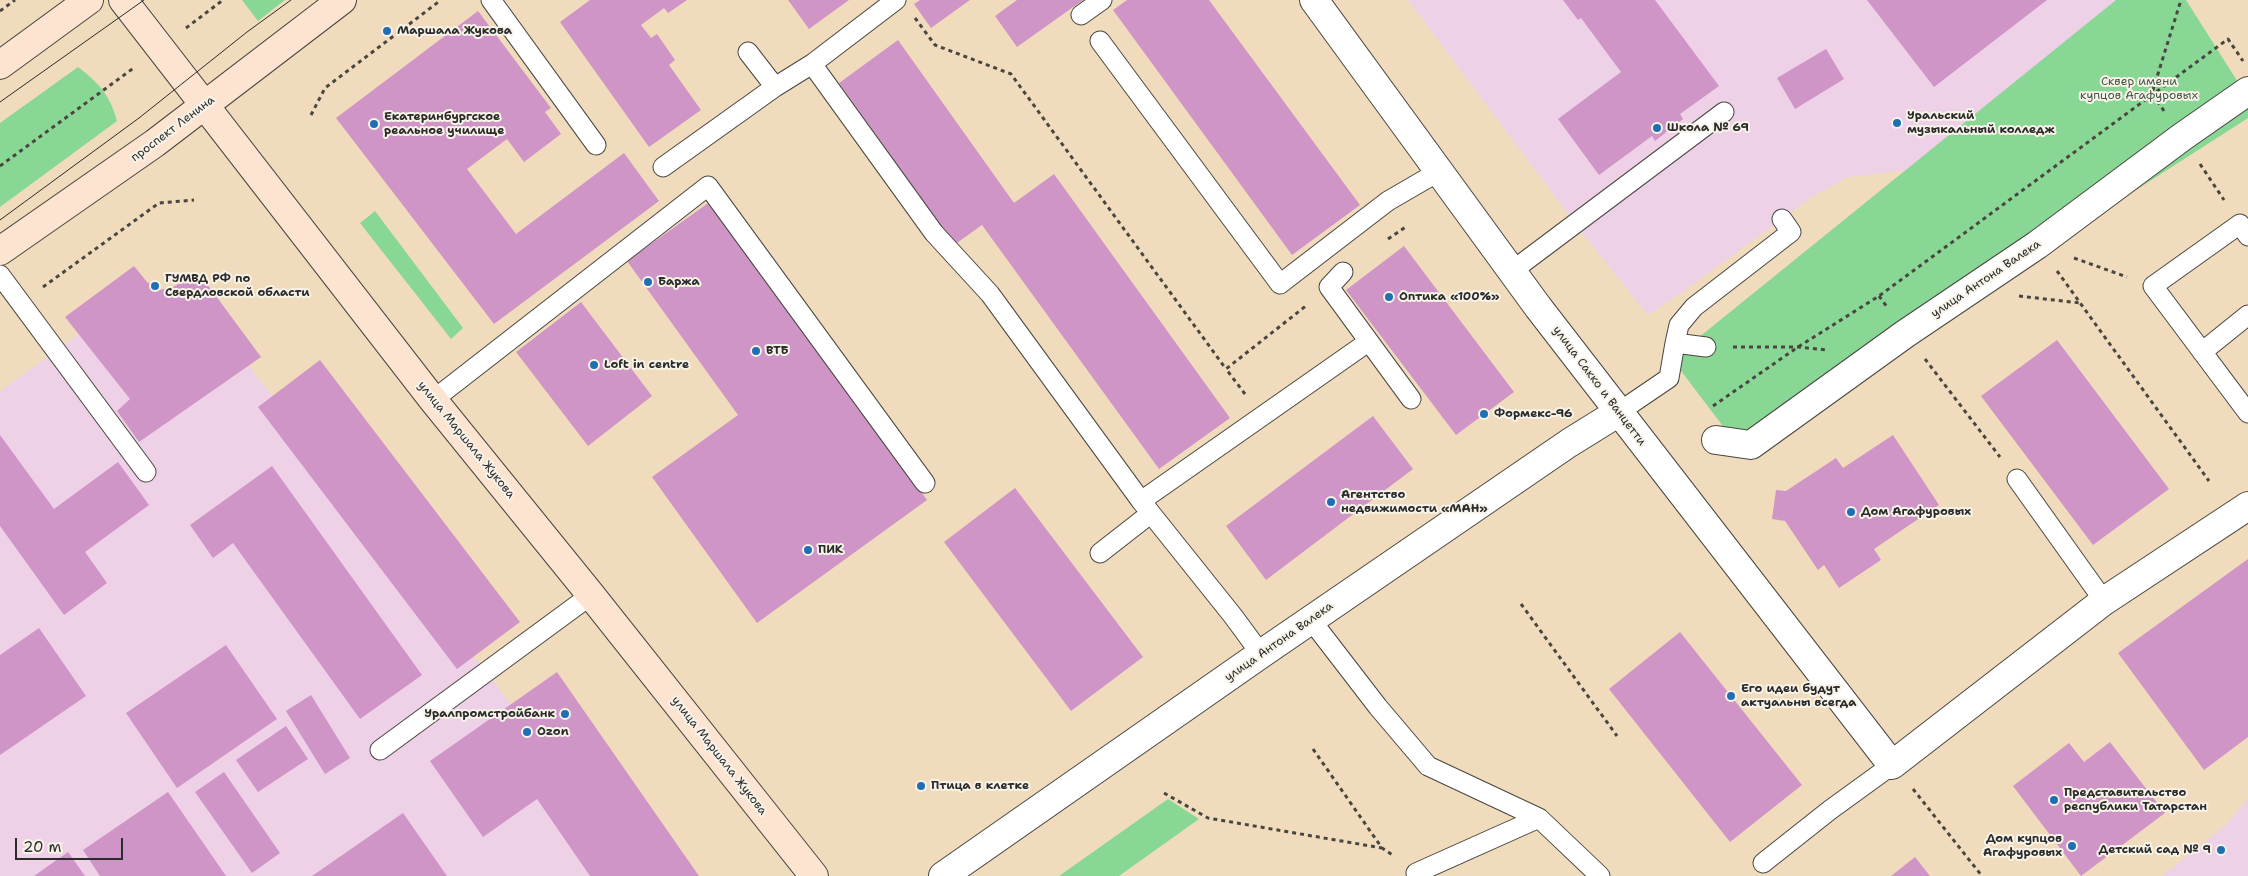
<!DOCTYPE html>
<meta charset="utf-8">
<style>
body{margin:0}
#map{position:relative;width:2248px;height:876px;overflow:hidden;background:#f0dcbc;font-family:"Shantell Sans",sans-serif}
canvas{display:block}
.scale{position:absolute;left:15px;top:838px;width:108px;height:22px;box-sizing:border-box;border:2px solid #2b2b2b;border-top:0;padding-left:6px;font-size:15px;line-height:18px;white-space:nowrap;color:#2b2b2b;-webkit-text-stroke:4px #f7f3e8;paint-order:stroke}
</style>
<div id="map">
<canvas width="2248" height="876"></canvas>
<div class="scale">20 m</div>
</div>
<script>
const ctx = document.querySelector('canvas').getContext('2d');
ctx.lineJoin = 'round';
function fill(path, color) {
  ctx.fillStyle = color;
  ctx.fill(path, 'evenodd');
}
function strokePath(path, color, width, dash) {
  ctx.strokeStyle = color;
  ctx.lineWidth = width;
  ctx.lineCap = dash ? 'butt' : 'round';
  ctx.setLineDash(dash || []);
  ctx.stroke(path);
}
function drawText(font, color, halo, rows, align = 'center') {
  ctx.font = font + ' "Shantell Sans",sans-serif';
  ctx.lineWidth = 4;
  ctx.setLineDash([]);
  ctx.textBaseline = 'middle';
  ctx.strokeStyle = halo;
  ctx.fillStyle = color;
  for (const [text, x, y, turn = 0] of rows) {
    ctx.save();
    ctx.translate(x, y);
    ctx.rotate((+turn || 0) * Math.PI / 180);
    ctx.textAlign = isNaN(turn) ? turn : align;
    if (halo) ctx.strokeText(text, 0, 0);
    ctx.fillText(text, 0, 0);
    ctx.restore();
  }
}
fill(new Path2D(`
 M1408,0H2140L1935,167L1848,177L1810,198L1684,291L1648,315L1583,234Z
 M113,310L214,321L644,876H0V391Z
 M2248,798V876H2162L2227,824Z`), '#eed0e7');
fill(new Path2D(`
 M242,0H285L258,21Z
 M2116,0H2186L2248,98V118L1738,446L1672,359Z
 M78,67C99,83 110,95 117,121L0,207V123Z
 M375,211L463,328L451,339L360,223Z
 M1168,799L1199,819L1119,876H1059Z`), '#89d795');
fill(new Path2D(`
 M590,0H687L668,13L664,8L641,25L651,38L657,34L675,60L669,65L701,110L649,147L560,22Z
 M788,0H849L809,29Z
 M920,0H970L931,28L914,4Z
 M1017,0H1083L1017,47L995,16Z
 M1127,0H1209L1360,205L1292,255L1113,10Z
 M1563,0H1655L1719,86L1680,114L1683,119L1655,141L1652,136L1599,175L1558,119L1621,72L1581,18L1578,20Z
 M1867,0H2047L1934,87Z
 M478,11L551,108L545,112L561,134L524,162L507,139L467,169L516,234L624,153L659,201L494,324L336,118Z
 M898,40L1014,203L1054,174L1230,418L1159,469L982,225L954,245L839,83Z
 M1826,49L1844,79L1795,109L1777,78Z
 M711,201L927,500L757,623L652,477L738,415L627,261Z
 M1404,246L1514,392L1456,435L1346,290Z
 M134,266L147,282L159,290L173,287L199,273L261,357L139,442L117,411L130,399L65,317Z
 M581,302L652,396L588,446L516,352Z
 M2057,340L2169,489L2093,545L1981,396Z
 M320,360L520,622L457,669L258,407Z
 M1373,416L1413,469L1266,580L1226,526Z
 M0,435L54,509L118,462L149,505L85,552L107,583L64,615L0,526Z
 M1893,435L1939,505L1874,549L1881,560L1839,588L1824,565L1818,570L1785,521L1772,519L1776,490L1786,491L1836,458L1843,468Z
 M272,466L422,675L360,719L233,543L213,558L190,525Z
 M1015,488L1143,657L1071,711L944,542Z
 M2248,559V737L2204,770L2118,653Z
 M39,628L86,696L0,755V655Z
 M1680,632L1802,785L1730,842L1609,689Z
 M226,645L277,719L177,788L126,713Z
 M557,672L699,876H590L537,799L483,837L430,761Z
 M311,695L350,758L325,774L286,711Z
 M286,726L308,759L258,792L236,760Z
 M2110,742L2165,813L2081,876L2013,786L2069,743L2084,762Z
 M224,772L280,853L252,873L195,792Z
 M168,792L226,876H100L83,850Z
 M403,813L447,876H312Z
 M68,852L85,876H34Z
 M1915,857L1930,876H1891Z`), '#d095c7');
const lane = new Path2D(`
 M491,0L596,145
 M896,0L812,64L934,233L990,294L1141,501L1233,616L1261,654
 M1081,15L1102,0
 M1100,41L1280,284L1388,201L1438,172
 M748,52L775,87L812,64
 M663,167L775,87
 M2248,236L2240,224L2153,286L2248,413
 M1512,271L1724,112
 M1343,272L1329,287L1411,399
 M0,275L146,472
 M1675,343L1679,325L1694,307L1791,232L1782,219
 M2202,352L2248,315
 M433,400L708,186L925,483
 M1619,412L1669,378L1675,343L1706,347
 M2017,479L2104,601
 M1141,501L1368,342
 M1100,553L1150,514
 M1311,620L1378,707L1428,766L1539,818L1600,876
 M380,750L591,595
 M1763,863L1830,810L1892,765
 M1416,873L1539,818`);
const street = new Path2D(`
 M1314,0L1538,307L1892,765L2104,601L2248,506
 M1716,440L1751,445L1905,334L2037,245L2182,137L2248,91
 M943,876L1261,654L1569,443L1619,412`);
const secondary = new Path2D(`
 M123,0L433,400L591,595L814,876
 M0,65L89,0
 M0,251L155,143L342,0`);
strokePath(lane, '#494641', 21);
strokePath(street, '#494641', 30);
strokePath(secondary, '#494641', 30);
strokePath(new Path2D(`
 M0,11L15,0
 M915,18L935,45L1011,74L1226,369
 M186,28L223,0
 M2164,111L2152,93L2181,0
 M311,115L325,88L441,0
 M2200,164L2224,200
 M0,166L135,67
 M1388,239L1407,226
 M2074,258L2127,277
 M2057,271L2209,481
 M43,287L159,203L194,200
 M1879,296L1887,307
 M2019,296L2080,303
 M1733,347H1798L1827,350
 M1925,359L2000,457
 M1245,394L1226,369L1307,305
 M1713,406L1798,347L1879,296L2228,39L2243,61
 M1521,604L1617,736
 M1313,749L1382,848L1394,856
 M1913,789L1982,876
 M1164,793L1208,818L1382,848`), '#494641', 3, [4, 4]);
strokePath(lane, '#fff', 19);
strokePath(street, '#fff', 28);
strokePath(secondary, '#fde4d0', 28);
strokePath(new Path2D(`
 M0,102L144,0
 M0,220L139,118L247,32L291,0`), '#2b2b2b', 1);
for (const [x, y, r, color] of [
 [387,31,5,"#1f6fb2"],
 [1897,123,5,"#1f6fb2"],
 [374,124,5,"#1f6fb2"],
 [1657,128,5,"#1f6fb2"],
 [648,282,5,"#1f6fb2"],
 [155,286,5,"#1f6fb2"],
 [1389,297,5,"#1f6fb2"],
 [756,351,5,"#1f6fb2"],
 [594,365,5,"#1f6fb2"],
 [1484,414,5,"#1f6fb2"],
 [1331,502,5,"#1f6fb2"],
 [1851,512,5,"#1f6fb2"],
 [808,550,5,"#1f6fb2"],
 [1731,696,5,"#1f6fb2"],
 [565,714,5,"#1f6fb2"],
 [527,732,5,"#1f6fb2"],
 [921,786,5,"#1f6fb2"],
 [2054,800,5,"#1f6fb2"],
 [2072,846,5,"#1f6fb2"],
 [2221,850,5,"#1f6fb2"]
]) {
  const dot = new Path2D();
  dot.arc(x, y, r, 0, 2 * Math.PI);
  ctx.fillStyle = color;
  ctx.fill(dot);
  strokePath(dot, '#f7f3e8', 2);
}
drawText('bold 12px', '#2b2b2b', '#f7f3e8', [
 ["Маршала Жукова",397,31],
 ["Уральский",1907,116],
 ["музыкальный колледж",1907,130],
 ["Екатеринбургское",384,117],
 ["реальное училище",384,131],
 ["Школа № 69",1667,128],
 ["ГУМВД РФ по",165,279],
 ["Свердловской области",165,293],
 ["Баржа",658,282],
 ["Оптика «100%»",1399,297],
 ["ВТБ",766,351],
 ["Loft in centre",604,365],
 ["Формекс-96",1494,414],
 ["Агентство",1341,495],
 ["недвижимости «МАН»",1341,509],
 ["Дом Агафуровых",1861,512],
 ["ПИК",818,550],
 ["Его идеи будут",1741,689],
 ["актуальны всегда",1741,703],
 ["Уралпромстройбанк",555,714,"right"],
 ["Ozon",537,732],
 ["Птица в клетке",931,786],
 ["Представительство",2064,793],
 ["республики Татарстан",2064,807],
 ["Дом купцов",2062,839,"right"],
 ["Агафуровых",2062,853,"right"],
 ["Детский сад № 9",2211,850,"right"]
], 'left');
drawText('12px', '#425646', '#f7f3e8', [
 ["Сквер имени",2139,82],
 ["купцов Агафуровых",2139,96]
]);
drawText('12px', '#2b2b2b', '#f7f3e8', [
 ["проспект Ленина",173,129,-37],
 ["улица Антона Валека",1986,279,-34],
 ["улица Сакко и Ванцетти",1599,386,53],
 ["улица Маршала Жукова",466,440,51],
 ["улица Антона Валека",1279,642,-35],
 ["улица Маршала Жукова",719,756,52]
]);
</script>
